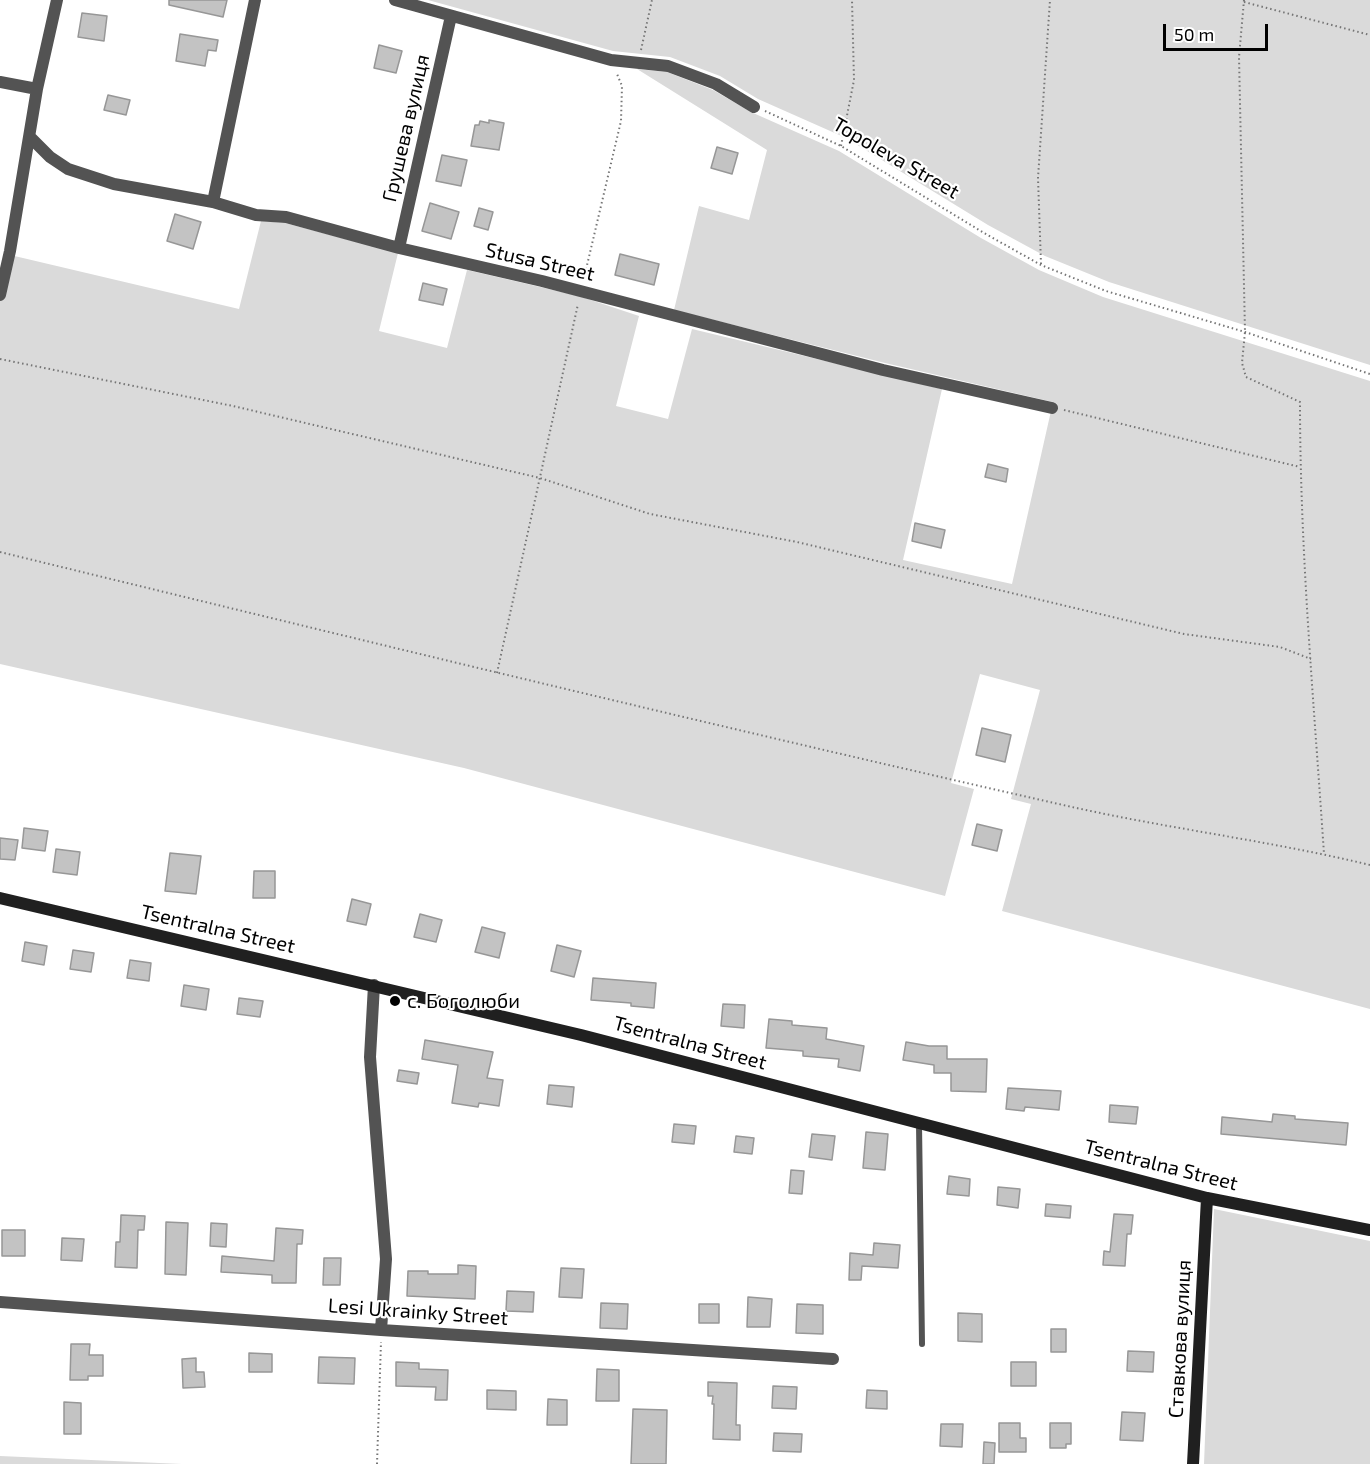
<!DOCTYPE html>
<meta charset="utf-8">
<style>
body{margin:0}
#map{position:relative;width:1370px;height:1464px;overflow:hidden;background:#fff;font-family:"Exo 2",sans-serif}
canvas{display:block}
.scale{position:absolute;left:1163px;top:24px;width:105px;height:27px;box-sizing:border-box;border:3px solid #000;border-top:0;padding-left:8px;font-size:18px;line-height:21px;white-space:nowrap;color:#000;-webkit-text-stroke:4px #fff;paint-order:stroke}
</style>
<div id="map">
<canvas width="1370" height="1464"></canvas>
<div class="scale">50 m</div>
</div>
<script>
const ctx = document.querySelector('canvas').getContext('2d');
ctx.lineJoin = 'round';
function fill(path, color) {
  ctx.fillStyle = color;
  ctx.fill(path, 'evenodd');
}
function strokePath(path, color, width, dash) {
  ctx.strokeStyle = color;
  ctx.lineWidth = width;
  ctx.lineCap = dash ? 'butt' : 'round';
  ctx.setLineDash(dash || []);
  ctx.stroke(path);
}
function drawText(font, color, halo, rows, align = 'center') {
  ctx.font = font + ' "Exo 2",sans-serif';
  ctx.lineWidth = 4.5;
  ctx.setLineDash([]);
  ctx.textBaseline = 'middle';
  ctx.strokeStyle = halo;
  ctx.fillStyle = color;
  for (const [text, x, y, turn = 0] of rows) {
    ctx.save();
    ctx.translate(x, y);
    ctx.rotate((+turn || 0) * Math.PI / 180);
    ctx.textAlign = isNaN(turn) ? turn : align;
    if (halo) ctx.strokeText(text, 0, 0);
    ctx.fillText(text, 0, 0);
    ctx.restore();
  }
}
fill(new Path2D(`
 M428,0H1370V365L1109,282L1045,256L988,225L846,138L758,99L720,76L670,57L613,51Z
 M637,69L667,72L713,90L751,112L839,151L981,238L1039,270L1103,297L1370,381V1009L1002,911L1031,804L1011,799L1040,690L980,674L951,783L974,789L945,896L464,768L0,664V276L6,254L239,309L261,221L285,223L398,253L379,331L447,348L467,270L579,296L639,316L616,406L668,419L692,329L942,389L903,560L1012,584L1053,402L885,363L674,310L699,206L749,220L767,150Z
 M1214,1209L1370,1241V1464H1204Z
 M0,1456L182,1464H0Z`), '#dadada');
const building = new Path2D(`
 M169,0H227L223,17L169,5Z
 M82,13L107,16L104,41L78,37Z
 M180,34L218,40L216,51L208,50L205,66L176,61Z
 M379,45L402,51L396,73L374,68Z
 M108,95L130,100L126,115L104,110Z
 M489,120L504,123L499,150L471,146L475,125H479L480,121L489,123Z
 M717,147L738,153L732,174L711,168Z
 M442,155L467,160L461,186L436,181Z
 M430,203L459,212L451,239L422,231Z
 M479,208L493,212L488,230L474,226Z
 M175,214L201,222L193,249L167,241Z
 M620,254L659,264L654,285L615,275Z
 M423,283L447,289L443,305L419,300Z
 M988,464L1008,469L1006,482L985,477Z
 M915,523L945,530L941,548L912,541Z
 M982,728L1011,735L1005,762L976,755Z
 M977,824L1002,830L997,851L972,845Z
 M24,828L48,831L45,851L22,848Z
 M0,838L18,840L15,860L0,859Z
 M56,849L80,852L77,875L53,872Z
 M170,853L201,856L196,894L165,891Z
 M254,871H275V898H253Z
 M352,899L371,904L366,925L347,921Z
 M420,914L442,920L436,942L414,937Z
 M482,927L505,933L499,958L475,952Z
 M25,942L47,946L44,965L22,961Z
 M557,945L581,951L574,977L551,971Z
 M73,950L94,953L91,972L70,969Z
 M130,960L151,963L149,981L127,978Z
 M593,978L656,983L654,1008L631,1006V1003L591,1000Z
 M184,985L209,989L206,1010L181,1006Z
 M239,998L263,1001L260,1017L237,1014Z
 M723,1004L745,1005L744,1028L721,1026Z
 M769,1019L792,1021V1025L827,1028L826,1039L864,1046L860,1071L838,1067L839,1059L803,1056V1051L766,1048Z
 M425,1040L493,1052L487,1078L503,1080L499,1106L479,1103L478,1107L452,1103L458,1065L422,1059Z
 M906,1042L929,1046H947V1059H987L986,1092L951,1091V1073H934V1065L903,1060Z
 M399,1070L419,1073L417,1084L397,1081Z
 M549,1085L574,1087L572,1107L547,1104Z
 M1008,1088L1061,1091L1059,1110L1025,1107L1024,1111L1006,1109Z
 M1110,1105L1138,1107L1136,1124L1109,1122Z
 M1273,1114L1295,1116V1119L1348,1123L1346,1145L1221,1134L1222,1117L1272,1122Z
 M674,1124L696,1126L694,1144L672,1142Z
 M866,1132L888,1134L885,1170L863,1168Z
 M812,1134L835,1136L832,1160L809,1157Z
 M736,1136L754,1138L752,1154L734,1152Z
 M791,1170L804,1171L802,1194L789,1193Z
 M949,1176L970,1179L969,1196L947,1194Z
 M998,1187L1020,1189L1018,1208L997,1205Z
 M1046,1204L1071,1206L1070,1218L1045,1216Z
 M1114,1214L1133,1215L1131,1234H1127L1125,1266L1103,1265L1104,1251L1110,1252Z
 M121,1215L145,1216L144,1230H138L137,1268L115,1267L116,1242H120Z
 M166,1222L188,1223L186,1275L165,1274Z
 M211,1223L227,1224L226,1247L210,1246Z
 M276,1228L303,1230L302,1244H297L296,1283H272V1275L221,1272L222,1256L274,1261Z
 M2,1230H25V1256H2Z
 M62,1238L84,1239L82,1261L61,1260Z
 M874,1243L900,1245L898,1268L862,1266L861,1280H849L850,1253L873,1255Z
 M324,1258H341L340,1285H323Z
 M458,1265L476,1266L475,1299L407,1296L408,1271H428V1274H458Z
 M561,1268L584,1269L582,1298L559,1297Z
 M507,1291L534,1292L533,1312L506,1311Z
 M748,1297L772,1299L770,1327H747Z
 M601,1303L628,1304L627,1329L600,1328Z
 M699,1304H719V1323H699Z
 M797,1304L823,1305V1334L796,1333Z
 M958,1313L982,1314V1342L958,1341Z
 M1051,1329H1066V1352H1051Z
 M71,1344H90L89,1355H103V1376H88V1380H70Z
 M1128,1351L1154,1352L1153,1372L1127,1371Z
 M249,1353L272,1354V1372H249Z
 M319,1357L355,1358L354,1384L318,1383Z
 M196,1358V1372H204L205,1387L183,1388L182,1359Z
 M396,1362L419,1363V1369L448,1370L447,1400H435L436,1387L396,1386Z
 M1011,1362H1036V1386H1011Z
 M597,1369L619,1370V1401H596Z
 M708,1382L737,1383L736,1425H740V1440L713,1439L714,1404H712L713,1396H708Z
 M773,1386L797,1387L796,1409L772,1408Z
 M487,1390L516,1391V1410L487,1409Z
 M867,1390L887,1391V1409L866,1408Z
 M548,1399L567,1400V1425H547Z
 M64,1402L81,1403V1434H64Z
 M633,1409L667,1410L666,1464H631Z
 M1122,1412L1145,1413L1143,1441L1120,1440Z
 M999,1423H1020V1438H1026V1452H999Z
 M1050,1423H1071V1444H1066V1448H1050Z
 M941,1424H963L962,1447L940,1446Z
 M774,1433L802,1434L801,1452L773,1451Z
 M984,1442L995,1443L994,1464H983Z`);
fill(building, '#c3c3c3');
strokePath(building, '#979797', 1.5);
strokePath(new Path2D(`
 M1244,0L1239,57L1245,332L1242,363L1246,377L1300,402C1300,553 1314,703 1324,854
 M1244,2L1370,35
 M641,50L652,0
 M765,111L841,146L984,233L1041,265L1106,291L1245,332L1370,374
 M841,146L854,80L852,0
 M1041,264L1038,178L1050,0
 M584,278L621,121L622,86L617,74
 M0,359L233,406L540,478L650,514L797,542L1184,634L1280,647L1311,659
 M1064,410L1300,467
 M0,552C357,639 714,726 1072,807C1171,829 1271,841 1370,865
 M497,673L578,304
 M377,1464L381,1342`), '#757575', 2, [1.5, 3]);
strokePath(new Path2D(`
 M919,1124L922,1344`), '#535353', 6);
strokePath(new Path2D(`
 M395,0L611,60L668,66L716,84L754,107
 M0,82L37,89
 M30,137L50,157L68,169L114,184L213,202L256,215L286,217L399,248L542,281L883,370L1052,408
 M213,202L255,0
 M399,248L451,16
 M0,295L10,251L37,89L57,0
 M374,985L370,1057L386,1259L381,1330
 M0,1302L381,1330L833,1359`), '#535353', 12);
strokePath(new Path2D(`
 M0,898L581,1035L1207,1198L1370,1230
 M1193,1464L1207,1198`), '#202020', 12);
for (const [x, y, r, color] of [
 [395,1001,6,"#000"]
]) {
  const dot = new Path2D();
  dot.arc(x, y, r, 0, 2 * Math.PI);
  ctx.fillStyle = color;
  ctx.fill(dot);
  strokePath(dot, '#fff', 2);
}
drawText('20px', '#000', '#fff', [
 ["Грушева вулиця",406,128,-77],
 ["Topoleva Street",896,158,30],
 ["Stusa Street",540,262,13],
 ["Tsentralna Street",218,929,13],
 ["Tsentralna Street",690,1043,15],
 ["Tsentralna Street",1161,1165,14],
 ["Lesi Ukrainky Street",418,1312,4],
 ["Ставкова вулиця",1180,1339,-87]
]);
drawText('20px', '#000', '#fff', [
 ["с. Боголюби",407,1001]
], 'left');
</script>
